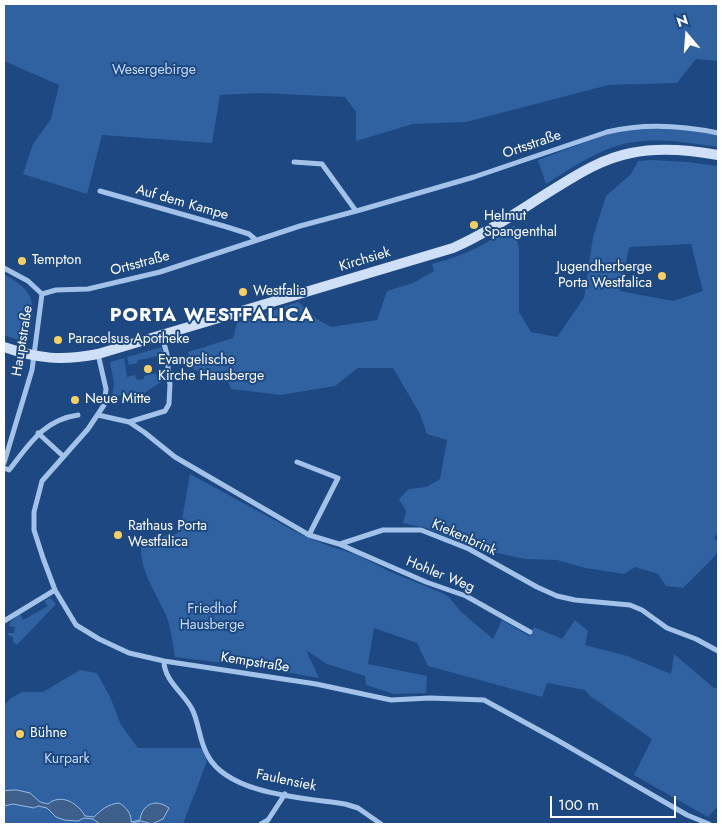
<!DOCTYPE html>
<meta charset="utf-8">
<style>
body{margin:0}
#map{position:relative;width:722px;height:828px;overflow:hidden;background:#1d4882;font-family:Jost,sans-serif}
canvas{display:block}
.frame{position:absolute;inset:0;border:5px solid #fff;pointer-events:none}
.north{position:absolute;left:662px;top:10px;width:50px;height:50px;-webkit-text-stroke:4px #1d4882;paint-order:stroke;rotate:342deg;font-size:14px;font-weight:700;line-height:20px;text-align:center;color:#fff}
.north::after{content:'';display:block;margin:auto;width:18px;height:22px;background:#fff;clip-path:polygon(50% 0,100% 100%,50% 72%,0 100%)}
.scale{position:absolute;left:550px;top:796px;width:126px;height:22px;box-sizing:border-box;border:2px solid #fff;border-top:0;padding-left:6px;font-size:15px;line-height:18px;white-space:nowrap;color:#fff;-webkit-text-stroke:4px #1d4882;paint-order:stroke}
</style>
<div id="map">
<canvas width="722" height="828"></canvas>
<div class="frame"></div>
<div class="north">N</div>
<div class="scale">100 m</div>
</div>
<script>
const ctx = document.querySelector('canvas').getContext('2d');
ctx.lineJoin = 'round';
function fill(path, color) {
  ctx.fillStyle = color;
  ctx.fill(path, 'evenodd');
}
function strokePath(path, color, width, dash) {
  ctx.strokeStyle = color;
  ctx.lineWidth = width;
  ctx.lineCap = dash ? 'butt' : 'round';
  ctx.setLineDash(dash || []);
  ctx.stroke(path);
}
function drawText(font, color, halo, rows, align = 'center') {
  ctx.font = font + ' Jost,sans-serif';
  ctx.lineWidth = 4;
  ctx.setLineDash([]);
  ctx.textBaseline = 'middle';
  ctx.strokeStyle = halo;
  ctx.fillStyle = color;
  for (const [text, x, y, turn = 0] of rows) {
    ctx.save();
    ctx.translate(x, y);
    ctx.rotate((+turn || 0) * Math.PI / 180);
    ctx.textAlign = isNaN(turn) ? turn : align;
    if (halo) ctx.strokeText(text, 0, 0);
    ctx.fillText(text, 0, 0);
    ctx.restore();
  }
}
fill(new Path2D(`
 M4,4H718V61L696,59L677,83L609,85L466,122L413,124L356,141V112L345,97L260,93L220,95L212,143L102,135L87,194L23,174L33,144L51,119L59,85L4,61Z
 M639,128L691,130L718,135V147C683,142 645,135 611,148C588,156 567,171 546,184L538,160L605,135Z
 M652,160L688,162L718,166V532L714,538L718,542V550L715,556L683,588L666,586L658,574L635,567L624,574L585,568L557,560L525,559L470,547L427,528L403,523L406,511L399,499L409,489L426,487L440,479L447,440L427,434L420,414L393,368H358L335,386L281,395L231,389L226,376L194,370L188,352L233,338L237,323L298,302L317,319L331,327L377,320L387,291L413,283L434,271L432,264C466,255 485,245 514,225L519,249V312L531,332L557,337L584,298L593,237L606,196L631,174L638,161ZM691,244L703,291L673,301L620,291L629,247Z
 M4,274C27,287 37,297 31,325C30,332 30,338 24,342L4,335Z
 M162,347L165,360H163L159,356L140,360L139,359L137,361L138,363L129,365L127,357Z
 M124,358L127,377L135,375L137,380L144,379V376L156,373L157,378L163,377L164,380L143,394L112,396L114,384L110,362Z
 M190,474L302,535L329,546L355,554L393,573L440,592L449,597L460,611L493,639L502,620L529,636L534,627L562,639L575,620L588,631L585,645L627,656L671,674L674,654L714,688H718V806L708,817L634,775L652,739L590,696L585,690L547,683L542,697L428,666L417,643L374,628L368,664L427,676L426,693L394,694L366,685L365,676L327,664L306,650L319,678L262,668L175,657C172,641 171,625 164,611C154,589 140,571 141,545L156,537L176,534L180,531Z
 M50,598L56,604L17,645L13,642V637L8,635V633H14L15,627L9,626L11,621L20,614L23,620L48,606L44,601Z
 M80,670L97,673L110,697L121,725L138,748H201L207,761L183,824H4V705L11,698L22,692H43Z`), '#3061a0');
const water = new Path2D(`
 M17,790L30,793L40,802L48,804C61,793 78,803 85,816L94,817C101,810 108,804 119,803C126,807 132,814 131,822L140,820C142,804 156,798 169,808L163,819L152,824L141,821L129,824H100L93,819L84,818L78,821L64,820L56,817L47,808L38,806L34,808L13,804L4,806V791Z`);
fill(water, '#3e5f89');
strokePath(water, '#96bceb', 1);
strokePath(new Path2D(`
 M294,162L322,164L356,211
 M100,191L227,227L249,234L256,240
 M4,268L28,281L42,294
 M42,294L56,290L88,289L160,272L300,226L360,210L474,177L607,132C644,123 680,125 718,133
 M98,354L106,389L104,405L88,429L42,481L34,512V530L43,558L55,590L76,625L99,639L129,653L164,661L316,684L391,700L430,698L484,700L557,740L687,815L709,824
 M98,415L129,422L144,432L175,457L309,535L339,544L426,582L466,596L530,632
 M129,422L165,411L169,404L170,384L168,377V358L162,336
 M38,433L63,456
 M297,462L338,478L309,535
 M4,463L32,370L42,294
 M4,468L9,470C29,445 43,420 78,415
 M340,544L383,530H421L469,549L537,587L557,596L575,600L630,605L642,610L667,628L696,639L718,651
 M4,621L55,590
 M164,661C164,681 184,693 192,709C199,722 199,741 208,756C229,795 306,798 345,804L358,808L381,824
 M261,824L268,820L285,794`), '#a2c2e9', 5);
strokePath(new Path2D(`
 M4,347C39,359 61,361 98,354L453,248C487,233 517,212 549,192C575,176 600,159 631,153C659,147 690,150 718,155`), '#cedff7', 10);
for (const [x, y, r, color] of [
 [474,225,5,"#f9cf61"],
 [22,261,5,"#f9cf61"],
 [662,276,5,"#f9cf61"],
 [243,292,5,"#f9cf61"],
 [58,340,5,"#f9cf61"],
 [148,369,5,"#f9cf61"],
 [75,400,5,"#f9cf61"],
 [118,535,5,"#f9cf61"],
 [20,734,5,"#f9cf61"]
]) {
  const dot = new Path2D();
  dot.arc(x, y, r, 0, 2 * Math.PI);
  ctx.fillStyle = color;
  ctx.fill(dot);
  strokePath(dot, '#1d4882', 2);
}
drawText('14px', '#c7dcf7', '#1d4882', [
 ["Wesergebirge",154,71],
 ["Friedhof",212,610],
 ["Hausberge",212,626],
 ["Kurpark",67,760]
]);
drawText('14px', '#fff', '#1d4882', [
 ["Ortsstraße",532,145,-19],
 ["Auf dem Kampe",182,203,16],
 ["Kirchsiek",365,260,-17],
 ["Ortsstraße",140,264,-15],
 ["Hauptstraße",23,341,-81],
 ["Kiekenbrink",464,538,24],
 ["Hohler Weg",440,575,22],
 ["Kempstraße",255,663,9],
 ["Faulensiek",286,781,12]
]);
drawText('14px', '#fff', '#1d4882', [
 ["Helmut",484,217],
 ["Spangenthal",484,233],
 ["Tempton",32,261],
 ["Jugendherberge",652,268,"right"],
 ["Porta Westfalica",652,284,"right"],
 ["Westfalia",253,292],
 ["Paracelsus Apotheke",68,340],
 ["Evangelische",158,361],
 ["Kirche Hausberge",158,377],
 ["Neue Mitte",85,400],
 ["Rathaus Porta",128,527],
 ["Westfalica",128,543],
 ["Bühne",30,734]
], 'left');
ctx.letterSpacing = '1px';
drawText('bold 19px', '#fff', '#1d4882', [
 ["PORTA WESTFALICA",212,316]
]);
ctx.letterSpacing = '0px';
</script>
